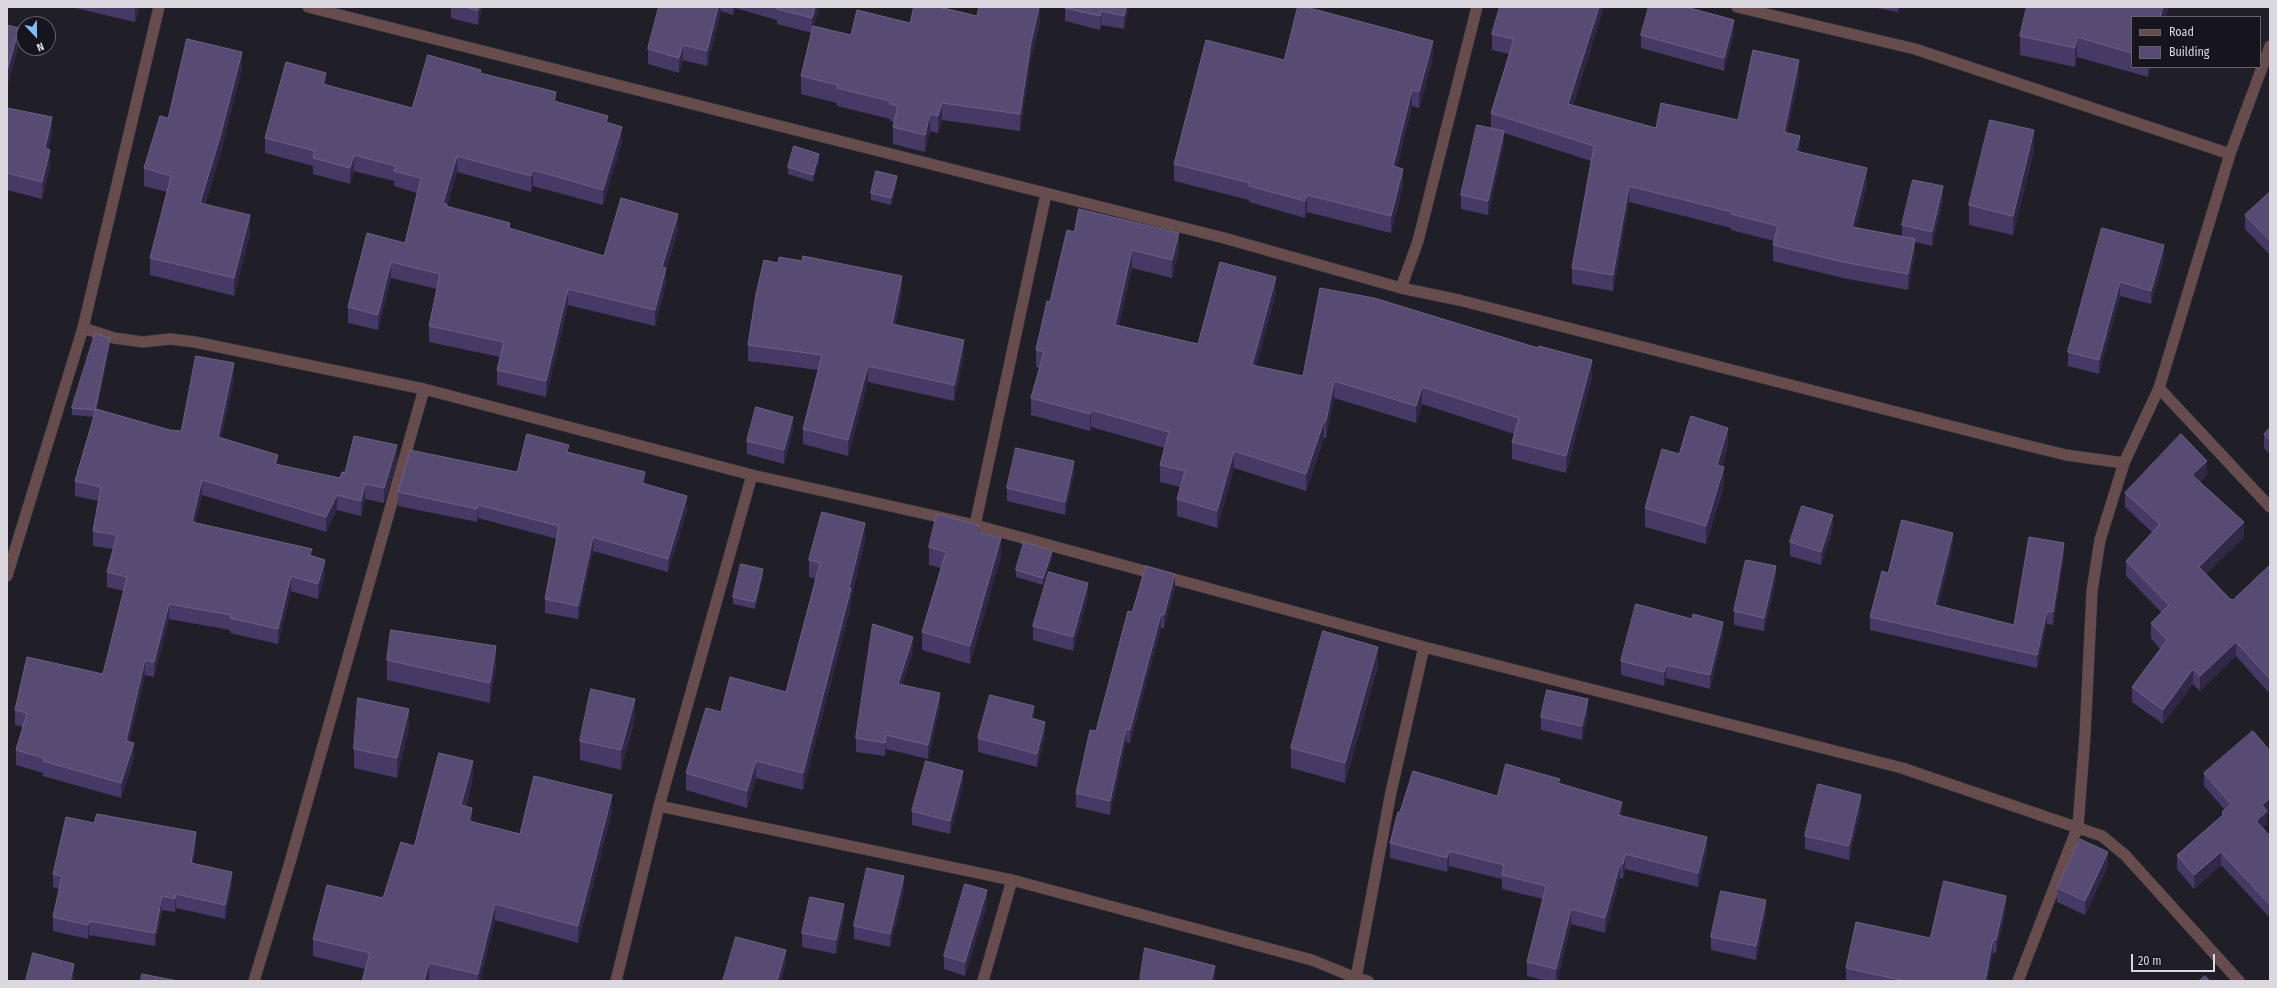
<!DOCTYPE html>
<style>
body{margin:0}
#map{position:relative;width:2277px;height:988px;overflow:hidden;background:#201e26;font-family:"Fira Sans Condensed",sans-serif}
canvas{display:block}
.frame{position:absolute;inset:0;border:8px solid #dbd9df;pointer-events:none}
.legend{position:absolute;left:2131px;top:16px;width:130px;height:52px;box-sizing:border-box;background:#16141c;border:1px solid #65636a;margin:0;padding:5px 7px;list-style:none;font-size:12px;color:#dbd9df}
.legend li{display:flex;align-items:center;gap:8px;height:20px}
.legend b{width:20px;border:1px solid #65636a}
.north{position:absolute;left:16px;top:16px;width:40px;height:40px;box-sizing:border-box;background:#16141c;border:1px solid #65636a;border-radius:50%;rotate:158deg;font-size:11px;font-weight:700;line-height:16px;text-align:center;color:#dbd9df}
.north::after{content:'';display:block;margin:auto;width:14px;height:18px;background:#80bdfa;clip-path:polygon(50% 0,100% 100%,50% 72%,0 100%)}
.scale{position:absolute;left:2131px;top:954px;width:84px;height:18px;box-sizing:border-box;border:2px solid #dbd9df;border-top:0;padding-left:5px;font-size:12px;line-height:14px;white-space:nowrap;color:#dbd9df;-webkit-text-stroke:3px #16141c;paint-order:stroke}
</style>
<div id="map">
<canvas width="2277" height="988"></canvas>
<div class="frame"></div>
<ul class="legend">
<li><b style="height:5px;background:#674c4e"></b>Road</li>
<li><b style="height:11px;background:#574a73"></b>Building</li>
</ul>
<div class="north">N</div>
<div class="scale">20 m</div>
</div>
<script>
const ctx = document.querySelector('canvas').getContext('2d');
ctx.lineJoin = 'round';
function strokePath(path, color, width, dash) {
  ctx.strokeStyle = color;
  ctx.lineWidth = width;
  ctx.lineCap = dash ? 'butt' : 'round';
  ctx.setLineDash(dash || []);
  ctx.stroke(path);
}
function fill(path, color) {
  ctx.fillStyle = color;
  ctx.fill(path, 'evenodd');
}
const minor = new Path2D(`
 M308,7L1224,238L1401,288
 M1477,7L1418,241L1401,288L1459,300L2013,442L2066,455L2124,463
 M1737,7L1915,49L2230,154
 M83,328L114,338L143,342L170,339L195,342L424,389L288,869L254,981
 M2159,388L2270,507
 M424,389L752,475L975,525L1424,647L1902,768L2102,836L2125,855L2239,981
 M975,525L1046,194
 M7,576L83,328L159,7
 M659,806L1012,880L1312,960L1356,978L1368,981
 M1356,978L1391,792L1424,647
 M616,981L659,806L752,475
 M983,981L1012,880
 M2018,981L2078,826L2085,735L2092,591L2100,540L2124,463L2159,388L2230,154L2270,46`);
strokePath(minor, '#3a3840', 12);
strokePath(minor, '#674c4e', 11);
fill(new Path2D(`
 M71,7H140L135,22Z
 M451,7H482L478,25L451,18Z
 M659,7H819L814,26L851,35L910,23L977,16L1040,7V21L1031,59L1020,131L942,120L938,133L930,131L925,152L893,144V127L894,122L890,121V119L837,106V103L801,94V76L812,33L777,24V20L735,8L733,15L721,11L707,66L683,60L679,73L648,64V49Z
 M1129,7L1124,29L1101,25L1100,30L1065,21V8Z
 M1500,7H1604L1573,105L1656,128L1738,120L1799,76L1787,133L1800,152L1867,184L1856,227L1902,236V225L1943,200L1932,246L1915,242V255L1908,290L1843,278L1773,261V245L1774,241L1731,230V228L1629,202L1613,291L1572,284V268L1591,161L1504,133V144L1488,215L1461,209V195L1491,128V113L1509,54L1492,50V34Z
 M1872,7H1899L1898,12Z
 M2132,17V67H2151L2148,77L2077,57L2075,67L2020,55V36Z
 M1734,34L1724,71L1641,48V35Z
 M1433,58L1419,108L1412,106L1397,167L1403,186L1391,233L1307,212L1305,218L1249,202V200L1174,181V164L1284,60Z
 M242,69L220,154L205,205L250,233L234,296L150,275V258L167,192L144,186V168L168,118Z
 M481,73L556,102L608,123L622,142L603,205L533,186L531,192L457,172L447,206L510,228L604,256L678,230L666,270V284L655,326L568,305L546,397L497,385V370L500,357L429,342V326L437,289L391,278L378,330L348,323V307L405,243L417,193L394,186V181L354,171L350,184L313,174V166L265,153V138L326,85L412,108Z
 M7,108L52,134L48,149L50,166L42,199L7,190Z
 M2034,150L2013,235L1969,225V205Z
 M819,161L813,182L788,174V167Z
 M897,183L891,205L871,200V193Z
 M2270,192V255L2245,229V215Z
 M2102,228L2164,259L2151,304L2120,296L2099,374L2068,366V352Z
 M1067,230L1179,250L1172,278L1132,268L1119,325L1198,344L1276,294L1256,366L1303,376L1592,377L1566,473L1512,459V442L1514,434L1422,404L1416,423L1334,398L1326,438H1324L1306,491L1234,468L1217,528L1177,516V499L1180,487L1160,482V465L1165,448L1091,427L1090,431L1031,415V398L1040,368L1036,367V350L1050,302Z
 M902,292L895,325L964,356L954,401L868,382L848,456L803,444V429L818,370L748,361V345Z
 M110,345L97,409L170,430L181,431L234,379L221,438L278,465L340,478L345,473L397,460L384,503L365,499L361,516L337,510L326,532L202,495L195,523L312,556L325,575L318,599L291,591L278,644L230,633V630L169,619L154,677L145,675L129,742L134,758L121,798L43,776V773L16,765V750L23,727L15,725V710L103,674L124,591L107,587V572L113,549L93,546V531L98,501L75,496V481L94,417L72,415V408Z
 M2270,428V454L2264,448V434Z
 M793,430L784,464L747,454V441Z
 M1728,446L1722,467L1724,486L1706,544L1645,527V508L1679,454Z
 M569,452L645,484L687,510L668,572L593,551L578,619L545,613V599L557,539L478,518L477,522L398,506V492L517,472Z
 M1074,475L1065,515L1007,501V488Z
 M2207,475L2200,482L2244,537L2206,574L2230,599L2233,600L2270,565V694L2236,656L2200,691L2193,684L2163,724L2132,702V687L2160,649L2151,638V623L2162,613L2126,576V561L2152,532L2125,507V493Z
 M1833,529L1821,565L1790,556V542Z
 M979,533L1001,556L970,664L922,650V632L941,568L929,565V547Z
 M865,540L851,599V605L803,790L756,778L747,808L686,790V773L721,712L786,692L816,579L809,577V560Z
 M1953,546L1938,606L2014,625L2064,556L2053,625L2047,624L2037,668L1870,630V617L1888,573Z
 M1052,558L1043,585L1016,577V570Z
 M763,576L755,609L733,604V597Z
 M1776,580L1764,631L1734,625V611Z
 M1175,588L1164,628H1161L1130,743L1126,742L1110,815L1076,807V793L1096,731L1132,612Z
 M1088,596L1073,651L1033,640V626Z
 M1723,635L1710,689L1666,678L1664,686L1621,675V661Z
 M913,651L902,685L940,707L928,759L886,749L885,756L856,752V738Z
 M387,660L496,666L490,703L387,680Z
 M1378,666L1345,783L1291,768V748Z
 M1588,713L1582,740L1541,730V717Z
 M635,719L621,770L580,760V741Z
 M1034,719L1045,735L1037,767L978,752V738Z
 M409,728L397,778L354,768V749Z
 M2270,751V812L2267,815V825L2263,828L2270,836V918L2221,865L2194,889L2177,869V855L2222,816V812L2225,810L2204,786V773Z
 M473,778L466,806L472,822L520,834L612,812L578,943L495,920L480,981H434L429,980V981H362L365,969L313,956V939L383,898L414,846Z
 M1560,783L1622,816L1707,852L1698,887L1625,869L1623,879L1620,878L1605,933L1571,924L1557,981H1546L1527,976V962L1543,899L1502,889V879L1449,866L1447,872L1390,858V843L1400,812L1497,796Z
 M963,785L950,834L912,825V811Z
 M1861,808L1849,860L1805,849V836Z
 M196,846L193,863L232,885L225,919L176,908L175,912L162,910L155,946L89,935L88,939L53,931V917L59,889L53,887V874Z
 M2108,866L2085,915L2057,902V888Z
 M904,890L890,947L854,939V926Z
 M987,904L965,976L944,969V956Z
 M2006,909L1996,953H1993L1987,981H1846V968L1930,938Z
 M1766,914L1756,960L1711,950V937Z
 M844,918L836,954L802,947V933Z`), '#473966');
fill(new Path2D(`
 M135,7H140L135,22Z
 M479,7H482L478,25V10Z
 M718,7H721V11L707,66V51Z
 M733,7H735V8L733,15Z
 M815,7H819L812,33V18Z
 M1039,7H1040V21L1031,59L1020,131V114L1031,42Z
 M1126,7H1129L1124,29V16Z
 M1599,7H1604L1568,120V104Z
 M2163,7H2169L2166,17H2160Z
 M1101,11V25L1100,30V16Z
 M1734,20V34L1724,71V58Z
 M19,28V45L7,88V71Z
 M2077,37V57L2075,67V48Z
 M1433,41V58L1419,108V92Z
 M683,45V60L679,73V58Z
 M242,52V69L220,154L200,221V203Z
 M1799,60V76L1784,148V132Z
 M2148,67H2151L2148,77Z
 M326,73V88L323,84Z
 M1412,90V106L1393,183V166Z
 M556,92V108L554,101Z
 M942,103V120L938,133V116Z
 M930,114V131L925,152V135Z
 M52,117V134L45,165V148Z
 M622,127V142L603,205V190Z
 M2034,130V150L2013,235V216Z
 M1504,131V144L1488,215V201Z
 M1800,136V152L1796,151Z
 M50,150V166L42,199V182Z
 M819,154V161L813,182V175Z
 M354,155V171L350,184V168Z
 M457,156V172L447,206L443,203Z
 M1867,168V184L1852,243V227Z
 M1403,169V186L1391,233V216Z
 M533,170V186L531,192V176Z
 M897,176V183L891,205V198Z
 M1629,186V202L1613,291V275Z
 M1943,186V200L1932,246V232Z
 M1307,195V212L1305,218V201Z
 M678,214V230L666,270V284L655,326V310L662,267Z
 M250,215V233L234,296V278Z
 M1179,233V250L1172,278V260Z
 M1915,239V255L1908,290V274Z
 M2164,245V259L2151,304V291Z
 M1132,250V268L1115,342V325Z
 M391,262V278L378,330V315Z
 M902,276V292L892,340V324Z
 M1276,277V294L1252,382V365Z
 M2120,282V296L2099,374V360Z
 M568,289V305L546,397V381Z
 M110,338V345L95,417V410Z
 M964,340V356L954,401V385Z
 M1592,360V377L1566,473V456Z
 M234,363V379L218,452V437Z
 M868,366V382L848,456V440Z
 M1334,381V398L1326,438V421Z
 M1422,387V404L1416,423V406Z
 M1091,410V427L1090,431V414Z
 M793,417V430L784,464V450Z
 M1324,421V438L1306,491V474Z
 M1728,428V446L1717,484V465Z
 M397,445V460L384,503V488Z
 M1234,451V468L1217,528V511Z
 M278,455V470L275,464Z
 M1074,461V475L1065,515V502Z
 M2207,461V475L2192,490V475Z
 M1724,467V486L1706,544V526Z
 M645,472V485L642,483Z
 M202,480V495L192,537V522Z
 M365,484V499L361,516V501Z
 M337,495V510L326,532V517Z
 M687,496V510L668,572V559Z
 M478,505V518L477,522V509Z
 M1833,515V529L1821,565V552Z
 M2244,522V537L2199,581V567Z
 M865,523V540L851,599V605L803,790V773Z
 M979,525V543L977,532Z
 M1953,533V546L1935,618V605Z
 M593,537V551L578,619V606Z
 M1001,538V556L970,664V646Z
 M2064,543V556L2053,625V612Z
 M312,549V564L309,555Z
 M1052,551V558L1043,585V578Z
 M325,560V575L318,599V584Z
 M1776,566V580L1764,631V618Z
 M763,569V576L755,609V602Z
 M1175,574V588L1164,628V615Z
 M291,576V591L278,644V629Z
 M1088,583V596L1073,651V637Z
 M169,604V619L154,677V662Z
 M2047,611V624L2037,668V655Z
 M1161,614V628L1130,743V730Z
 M1723,622V635L1710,689V675Z
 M913,637V651L898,697V684Z
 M2236,642V656L2200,691V676Z
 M496,646V666L490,703V683Z
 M1378,647V666L1345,783V763Z
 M145,660V675L126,756V741Z
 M1666,665V678L1664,686V672Z
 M2193,669V684L2163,724V710Z
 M940,693V707L928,759V745Z
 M635,699V719L621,770V750Z
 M1588,699V713L1582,740V726Z
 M1034,706V720L1031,718Z
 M409,709V728L397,778V758Z
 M1045,722V735L1037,767V754Z
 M1126,729V742L1110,815V801Z
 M886,735V749L885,756V743Z
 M134,743V758L121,798V783Z
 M473,761V778L461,821V805Z
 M756,761V778L747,808V791Z
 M963,771V785L950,834V821Z
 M612,795V812L578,943V926Z
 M1861,795V808L1849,860V846Z
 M2270,798V812L2267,815V825L2256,834V821L2262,805Z
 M1622,802V816L1618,815Z
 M472,808V824L469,821Z
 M196,832V846L191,876V863Z
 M1707,837V852L1698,887V873Z
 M1449,851V866L1447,872V858Z
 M2108,852V866L2085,915V901Z
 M2221,852V865L2194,889V875Z
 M1625,854V869L1623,879V864Z
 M1620,864V878L1605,933V918Z
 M232,872V885L225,919V905Z
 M904,876V890L890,947V934Z
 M987,890V904L965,976V962Z
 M176,894V908L175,912V899Z
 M162,896V910L155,946V933Z
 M2006,896V909L1996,953V940Z
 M1766,900V914L1756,960V946Z
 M495,904V920L480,981H478V974Z
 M844,904V918L836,954V940Z
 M1571,909V924L1557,981H1556V969Z
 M89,921V935L88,939V925Z
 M1993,939V953L1987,981H1985Z
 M786,950V964L781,981H777Z
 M429,963V981H424Z
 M74,964V981H70Z
 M1215,966V978L1214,981H1211Z`), '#312747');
const building = new Path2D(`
 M465,7H479L478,10Z
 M659,7H718L707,51L683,45L679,58L648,49Z
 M778,7H815L812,18L777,9Z
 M914,7H939L977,16L979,7H1039L1031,42L1020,114L942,103L938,116L930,114L925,135L893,127L898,106L890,104V101L837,88L838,85L801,76L813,26L851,35L857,10L910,23Z
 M1065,7H1126L1124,16L1101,11L1100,16L1065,8Z
 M1298,7H1306L1433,41L1419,92L1412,90L1393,166L1403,169L1391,216L1307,195L1305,201L1249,186L1250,183L1174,164L1206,40L1284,60Z
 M1500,7H1599L1568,104L1656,128L1661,103L1738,120L1753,50L1799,60L1784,132L1800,136L1796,151L1867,168L1852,227L1915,239L1908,274L1843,262L1773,245L1778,226L1731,214L1732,212L1629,186L1613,275L1572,268L1594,146L1491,113L1514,39L1492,34Z
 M1649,7H1686L1734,20L1724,58L1641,35Z
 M2027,7H2163L2160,17H2132V53L2077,37L2075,48L2020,36Z
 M7,25L19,28L7,71Z
 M187,39L242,52L220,137L200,203L250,215L234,278L150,258L171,176L144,168L160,116L168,118Z
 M428,55L481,70L480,73L556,92L554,101L608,116L606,122L622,127L603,190L533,170L531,176L457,156L443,203L447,204L446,206L510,223L509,228L604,256L621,198L678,214L662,267L666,268L655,310L568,289L546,381L497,370L504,342L429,326L440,274L391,262L378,315L348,307L367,233L405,243L421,178L394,171L396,166L354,155L350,168L313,158L315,151L265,138L286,62L326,73L323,84L412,108Z
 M7,108L52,117L45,148L50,150L42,182L7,173Z
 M1990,120L2034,130L2013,216L1969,205Z
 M1477,125L1504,131L1488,201L1461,195Z
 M794,146L819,154L813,175L788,167Z
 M876,171L897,176L891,198L871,193Z
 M1913,180L1943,186L1932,232L1902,225Z
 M2270,192V241L2245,215Z
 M1079,209L1179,233L1172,260L1132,250L1115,325L1198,344L1220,262L1276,277L1252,365L1303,376L1320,288L1374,298L1538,348L1539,346L1592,360L1566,456L1512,442L1519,418L1422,387L1416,406L1334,381L1326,421H1324L1306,474L1234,451L1217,511L1177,499L1185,471L1160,465L1169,432L1091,410L1090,414L1031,398L1044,352L1036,350L1047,301L1050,302L1067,230L1074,232Z
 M2102,228L2164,245L2151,291L2120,282L2099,360L2068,352Z
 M803,256L902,276L892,324L964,340L954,385L868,366L848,440L803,429L822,355L748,345L756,294L764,260L778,263L779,257L802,261Z
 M95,334L110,338L95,410L72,408Z
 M196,356L234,363L218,437L278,455L275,464L340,478L342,472L345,473L354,436L397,445L384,488L365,484L361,501L337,495L326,517L202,480L192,522L312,549L309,555L325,560L318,584L291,576L278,629L230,618L231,615L169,604L154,662L145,660L126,741L134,743L121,783L43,761L44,758L16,750L27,713L15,710L27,657L103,674L127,577L107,572L117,535L93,531L101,487L75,481L96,409L170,430L181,431Z
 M756,407L793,417L784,450L747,441Z
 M1691,416L1728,428L1717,465L1724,467L1706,526L1645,508L1662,449L1679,454Z
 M2270,428V440L2264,434Z
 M527,434L569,445L567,452L645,472L642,483L687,496L668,559L593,537L578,606L545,599L559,526L478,505L477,509L398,492L410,450L517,472Z
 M2181,434L2207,461L2192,475L2244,522L2199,567L2230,599L2233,600L2270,565V679L2236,642L2200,676L2193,669L2163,710L2132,687L2167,640L2151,623L2169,605L2126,561L2160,524L2125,493Z
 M1016,448L1074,461L1065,502L1007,488Z
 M1802,506L1833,515L1821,552L1790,542Z
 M822,512L865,523L849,588H851L803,773L756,761L747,791L686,773L706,708L721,712L730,677L786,692L820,563L809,560Z
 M937,514L979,525L977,532L1001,538L970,646L922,632L946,552L929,547Z
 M1902,520L1953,533L1935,605L2014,625L2029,537L2064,543L2053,612L2047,611L2037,655L1870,617L1882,571L1888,573Z
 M1024,542L1052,551L1043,578L1016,570Z
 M1746,560L1776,566L1764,618L1734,611Z
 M741,564L763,569L755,602L733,597Z
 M1146,566L1175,574L1164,615L1161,614L1130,730L1126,729L1110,801L1076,793L1090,730L1096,731L1128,611L1132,612Z
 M1049,572L1088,583L1073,637L1033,626Z
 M1636,604L1692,619L1693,614L1723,622L1710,675L1666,665L1664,672L1621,661Z
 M873,624L913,637L898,684L940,693L928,745L886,735L885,743L856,738Z
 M391,630L496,646L490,683L387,660Z
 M1323,631L1378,647L1345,763L1291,748Z
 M591,689L635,699L621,750L580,741Z
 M1547,690L1588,699L1582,726L1541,717Z
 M990,695L1034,706L1031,718L1045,722L1037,754L978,738Z
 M358,698L409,709L397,758L354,749Z
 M2253,731L2270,751V798L2262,805L2267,811L2256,821L2270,836V905L2221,852L2194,875L2177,855L2224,814L2222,812L2231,804L2204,773Z
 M439,753L473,761L461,805L472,808L469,821L520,834L534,776L612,795L578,926L495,904L478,974L429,963L424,981H362L370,953L313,939L327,885L383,898L401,842L414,846Z
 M926,761L963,771L950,821L912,811Z
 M1506,764L1560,779L1558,783L1622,802L1618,815L1707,837L1698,873L1625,854L1623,864H1620L1605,918L1571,909L1556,969L1527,962L1546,886L1502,875L1504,865L1449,851L1447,858L1390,843L1398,812H1400L1413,771L1497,796Z
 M1818,784L1861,795L1849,846L1805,836Z
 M97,814L196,832L191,863L232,872L225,905L176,894L175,899L162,896L155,933L89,921L88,925L53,917L62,876L53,874L66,817L94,823Z
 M2080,839L2108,852L2085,901L2057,888Z
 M867,868L904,876L890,934L854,926Z
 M1944,881L2006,896L1996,940L1993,939L1985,981H1905L1846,968L1856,922L1930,938Z
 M965,884L987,890L965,962L944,956Z
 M1721,891L1766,900L1756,946L1711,937Z
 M810,897L844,904L836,940L802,933Z
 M736,937L786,950L777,981H723Z
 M1145,948L1215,966L1211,981H1140Z
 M33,953L74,964L70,981H26Z
 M142,974L178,981H141Z
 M2205,976L2210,981H2199Z`);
fill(building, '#574a73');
strokePath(building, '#6c6184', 1);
</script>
